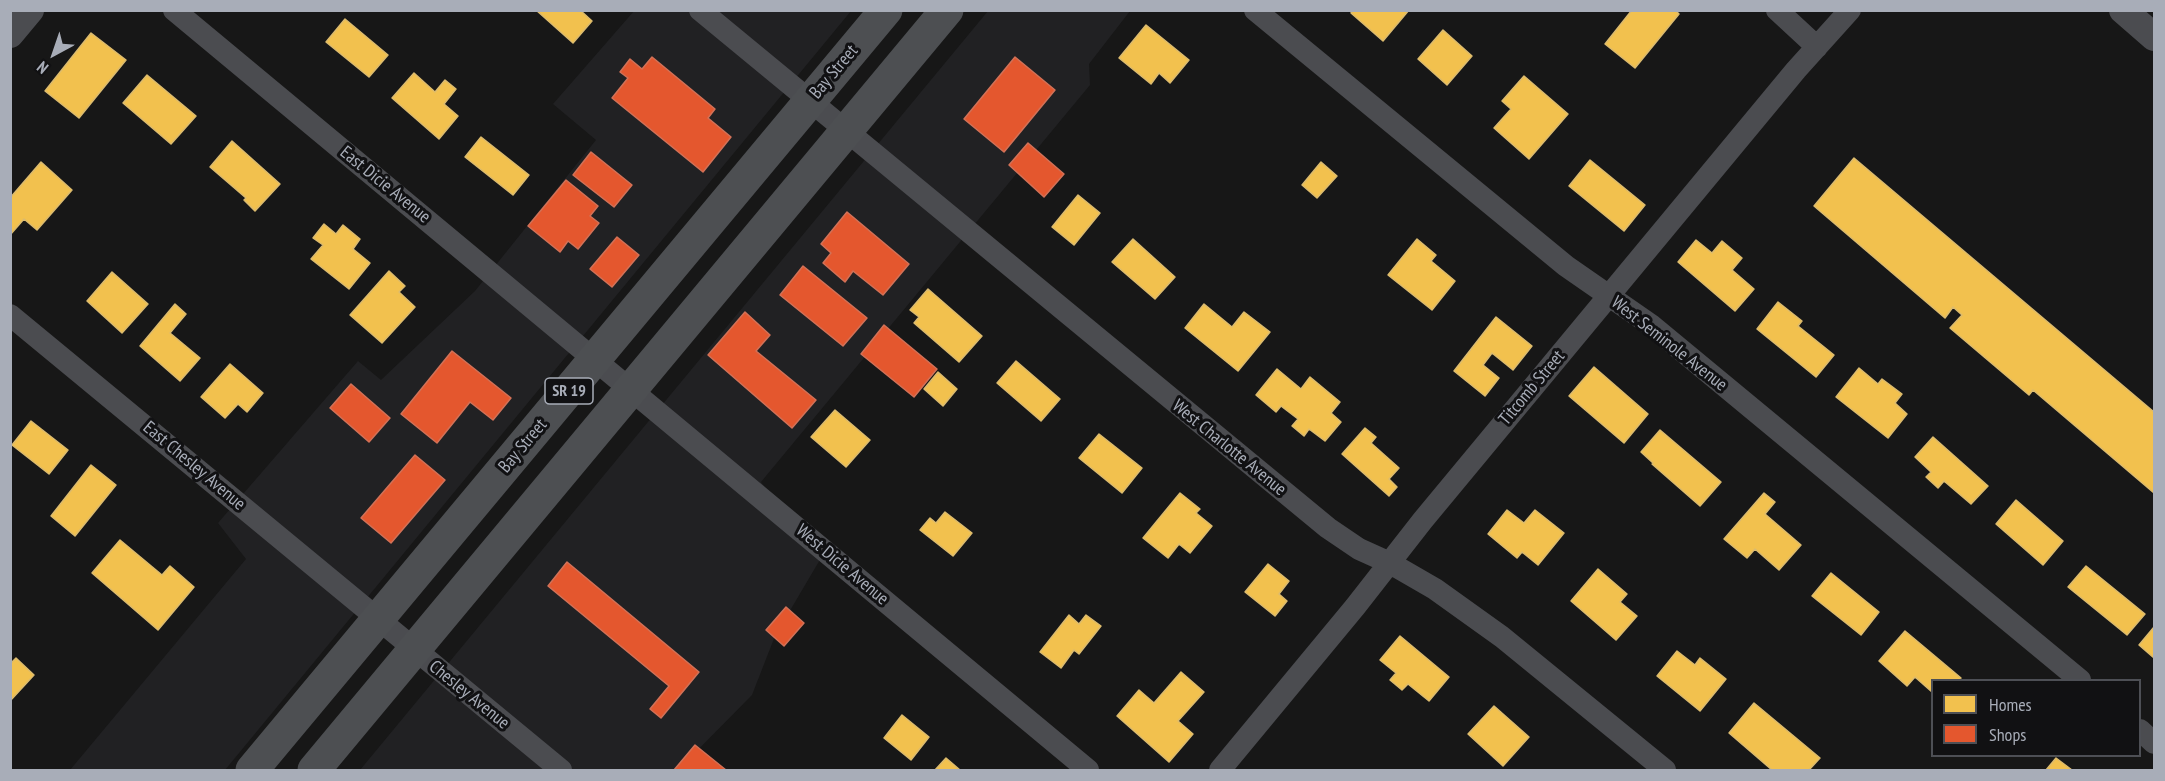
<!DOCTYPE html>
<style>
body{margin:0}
#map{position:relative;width:2165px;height:781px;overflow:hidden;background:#171717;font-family:"PT Sans Narrow",sans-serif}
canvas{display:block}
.frame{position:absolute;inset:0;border:12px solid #a8adb8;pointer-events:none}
.legend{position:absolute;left:1931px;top:679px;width:210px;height:78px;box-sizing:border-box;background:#111113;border:2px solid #4d4f55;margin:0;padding:8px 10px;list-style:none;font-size:18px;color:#a8adb8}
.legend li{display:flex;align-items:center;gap:12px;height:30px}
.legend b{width:30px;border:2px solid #4d4f55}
.north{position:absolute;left:24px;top:24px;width:60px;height:60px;-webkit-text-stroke:4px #111113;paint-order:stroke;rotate:220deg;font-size:16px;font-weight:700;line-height:24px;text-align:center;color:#a8adb8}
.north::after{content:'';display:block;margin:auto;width:21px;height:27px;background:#a8adb8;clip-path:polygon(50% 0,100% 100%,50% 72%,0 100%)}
</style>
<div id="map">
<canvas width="2165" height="781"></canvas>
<div class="frame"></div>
<ul class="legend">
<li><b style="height:16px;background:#f2c14e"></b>Homes</li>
<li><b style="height:16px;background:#e4572e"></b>Shops</li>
</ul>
<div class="north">N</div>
</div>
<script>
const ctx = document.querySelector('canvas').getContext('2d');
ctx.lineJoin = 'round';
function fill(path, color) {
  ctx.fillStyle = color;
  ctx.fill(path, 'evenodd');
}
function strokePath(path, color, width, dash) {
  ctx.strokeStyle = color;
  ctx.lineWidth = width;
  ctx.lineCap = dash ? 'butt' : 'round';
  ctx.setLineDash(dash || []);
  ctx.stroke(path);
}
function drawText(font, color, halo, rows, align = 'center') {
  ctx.font = font + ' "PT Sans Narrow",sans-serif';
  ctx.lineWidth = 6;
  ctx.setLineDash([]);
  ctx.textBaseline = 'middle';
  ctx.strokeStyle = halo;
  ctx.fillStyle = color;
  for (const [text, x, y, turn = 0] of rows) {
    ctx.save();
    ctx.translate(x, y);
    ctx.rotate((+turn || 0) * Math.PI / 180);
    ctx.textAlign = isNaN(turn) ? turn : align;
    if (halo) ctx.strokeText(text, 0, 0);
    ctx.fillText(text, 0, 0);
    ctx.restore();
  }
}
fill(new Path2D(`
 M634,11H851L225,770H70L246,559L218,523L358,361L381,380L475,291L596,140L553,104Z
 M988,11H1130L1089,64L1090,85L761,482L821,558L775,636L752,695L678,770H360Z`), '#212123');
const homes = new Path2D(`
 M536,10H580L592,21L573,43Z
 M1353,10H1409L1383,41L1351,13Z
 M1632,10H1675L1679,14L1635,68L1605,44Z
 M345,19L388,55L369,77L326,42Z
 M1146,25L1189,60L1170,83L1159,73L1151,84L1119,58Z
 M1443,30L1472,56L1447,85L1418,59Z
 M91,33L126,60L79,118L45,91Z
 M414,73L435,92L445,80L456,89L444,104L458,116L439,139L392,98Z
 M147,75L196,116L171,144L123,103Z
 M1524,76L1568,114L1529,159L1494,128L1511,109L1502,101Z
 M481,137L529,175L513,195L465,157Z
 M232,141L280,184L255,211L244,200L246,198L210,167Z
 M1854,158L2154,412V493L2033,390L2029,395L1950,328L1962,315L1953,307L1945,318L1814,206Z
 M1590,160L1645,205L1624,231L1569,186Z
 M41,162L72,190L37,230L24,219L10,235V198Z
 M1321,162L1337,176L1317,198L1302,185Z
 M1078,195L1100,213L1074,245L1052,227Z
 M324,224L336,234L343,225L360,239L353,249L370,263L349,289L311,259L323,245L313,238Z
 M1133,239L1175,277L1155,299L1112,262Z
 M1417,239L1436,255L1431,261L1455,281L1432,310L1388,275Z
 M1696,240L1712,253L1722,241L1742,258L1732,270L1754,289L1735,311L1678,262Z
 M389,271L405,286L399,292L415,307L382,343L350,315Z
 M112,272L148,304L122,333L87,301Z
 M928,289L982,336L959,362L914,323L919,317L910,310Z
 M1778,302L1802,321L1798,326L1834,355L1816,377L1757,329Z
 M175,304L186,314L170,333L200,358L180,381L140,346Z
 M1204,304L1232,327L1244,312L1270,332L1238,371L1185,328Z
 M1496,317L1532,346L1513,370L1492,353L1483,365L1499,378L1485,396L1454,371Z
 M1016,361L1060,399L1041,421L997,383Z
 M230,364L263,393L247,412L238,404L225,418L201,397Z
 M1594,367L1648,414L1624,443L1569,396Z
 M1859,368L1878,384L1882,379L1902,394L1895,403L1907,414L1888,438L1836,397Z
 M1277,369L1301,389L1310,377L1340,402L1331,413L1341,422L1325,441L1309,429L1304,436L1292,426L1298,419L1281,406L1276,412L1256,395Z
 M938,372L957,389L943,406L924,389Z
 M835,410L870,440L846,467L811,437Z
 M31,421L68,450L49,474L12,445Z
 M1365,428L1376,437L1371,443L1399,468L1389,479L1397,487L1389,496L1342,454Z
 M1660,430L1721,482L1700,506L1652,464L1653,463L1641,452Z
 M1099,434L1142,468L1122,493L1079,458Z
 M1933,437L1988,486L1971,504L1944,481L1938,488L1926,477L1931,472L1915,457Z
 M91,465L116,485L75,536L51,516Z
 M1180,493L1200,509L1196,513L1212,526L1190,553L1179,544L1168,558L1143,538Z
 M1764,493L1775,502L1765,514L1801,545L1779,570L1755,549L1747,558L1724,539Z
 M2016,500L2063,541L2043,565L1996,524Z
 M1507,510L1524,523L1535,510L1564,533L1538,565L1522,552L1517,558L1488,534Z
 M945,512L972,533L953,556L920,530L930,518L936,523Z
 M120,540L162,575L170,566L194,587L158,630L92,573Z
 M1268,564L1289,581L1279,594L1287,601L1275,616L1245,592Z
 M2086,566L2145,614L2127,635L2068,587Z
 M1598,569L1627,594L1620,602L1637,616L1616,640L1571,601Z
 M1831,573L1879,612L1861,635L1812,596Z
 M1069,615L1079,624L1086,615L1101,626L1079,654L1074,650L1061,668L1040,652Z
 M2154,627V658L2139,645Z
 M1905,631L1961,678L1959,680H1932V692L1915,677L1907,686L1879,661Z
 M1400,636L1449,677L1429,701L1408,684L1402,690L1390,680L1396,673L1380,660Z
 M1677,651L1695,665L1700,658L1726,679L1700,711L1657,676Z
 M16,658L34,675L10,701V664Z
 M1181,672L1204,692L1178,721L1193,734L1169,762L1117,716L1139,690L1154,703Z
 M1754,703L1820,758L1809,770H1772L1729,733Z
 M1494,706L1529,737L1503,766L1468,734Z
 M902,715L929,737L911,760L884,738Z
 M946,758L960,770H935Z
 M2056,758L2072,770H2046Z`);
fill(homes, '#f2c14e');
strokePath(homes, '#dcbb6e', 1.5);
const shops = new Path2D(`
 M652,57L715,109L708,118L731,137L703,172L612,98L628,78L620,72L630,59L642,69Z
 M1015,57L1055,90L1004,152L964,119Z
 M1028,143L1064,174L1044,197L1009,165Z
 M591,152L632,185L614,207L573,175Z
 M566,180L598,206L590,216L599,223L578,249L568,241L560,252L528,226Z
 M847,212L909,264L883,295L853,271L845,282L823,263L831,253L821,244Z
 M617,237L639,255L612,287L590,269Z
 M803,266L867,318L843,346L780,295Z
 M745,312L770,335L756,351L816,400L792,428L708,355Z
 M884,325L937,369L914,397L861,354Z
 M452,351L511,398L493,420L470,402L437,443L401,414Z
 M351,384L390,418L369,442L330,408Z
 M415,455L445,480L391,543L361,518Z
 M567,562L699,672L661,718L650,709L669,686L548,586Z
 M786,607L804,623L784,646L766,630Z
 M695,745L726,770H674Z`);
fill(shops, '#e4572e');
strokePath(shops, '#d27157', 1.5);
strokePath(new Path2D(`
 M174,10L1088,770
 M700,10L1328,528L1359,549L1390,563L1435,589L1502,637L1665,770
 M1255,10L1566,266L1651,325L2080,680
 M1777,10L1817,47
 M10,315L561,770
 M2140,730L2154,743
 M1220,770L1355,607L1423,520L1796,70L1850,10`), '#4b4c50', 22);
strokePath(new Path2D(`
 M2123,10L2154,37
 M10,34L30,10`), '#4b4c50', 28);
strokePath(new Path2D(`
 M252,770L886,10
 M314,770L947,10`), '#4d4f52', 33);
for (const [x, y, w] of [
 [569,391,48]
]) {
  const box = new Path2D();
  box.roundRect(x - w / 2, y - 13, w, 26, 4.5);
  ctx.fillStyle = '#111113';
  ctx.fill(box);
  strokePath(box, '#a8adb8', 1.5);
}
drawText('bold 16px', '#a8adb8', null, [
 ["SR 19",569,391]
]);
drawText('18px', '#a8adb8', '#111113', [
 ["Bay Street",834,72,-50],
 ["East Dicie Avenue",385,185,39],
 ["West Seminole Avenue",1669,344,38],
 ["Titcomb Street",1532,388,-50],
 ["Bay Street",523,446,-50],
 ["West Charlotte Avenue",1229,448,39],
 ["East Chesley Avenue",194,466,40],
 ["West Dicie Avenue",842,565,40],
 ["Chesley Avenue",469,695,39]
]);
</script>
